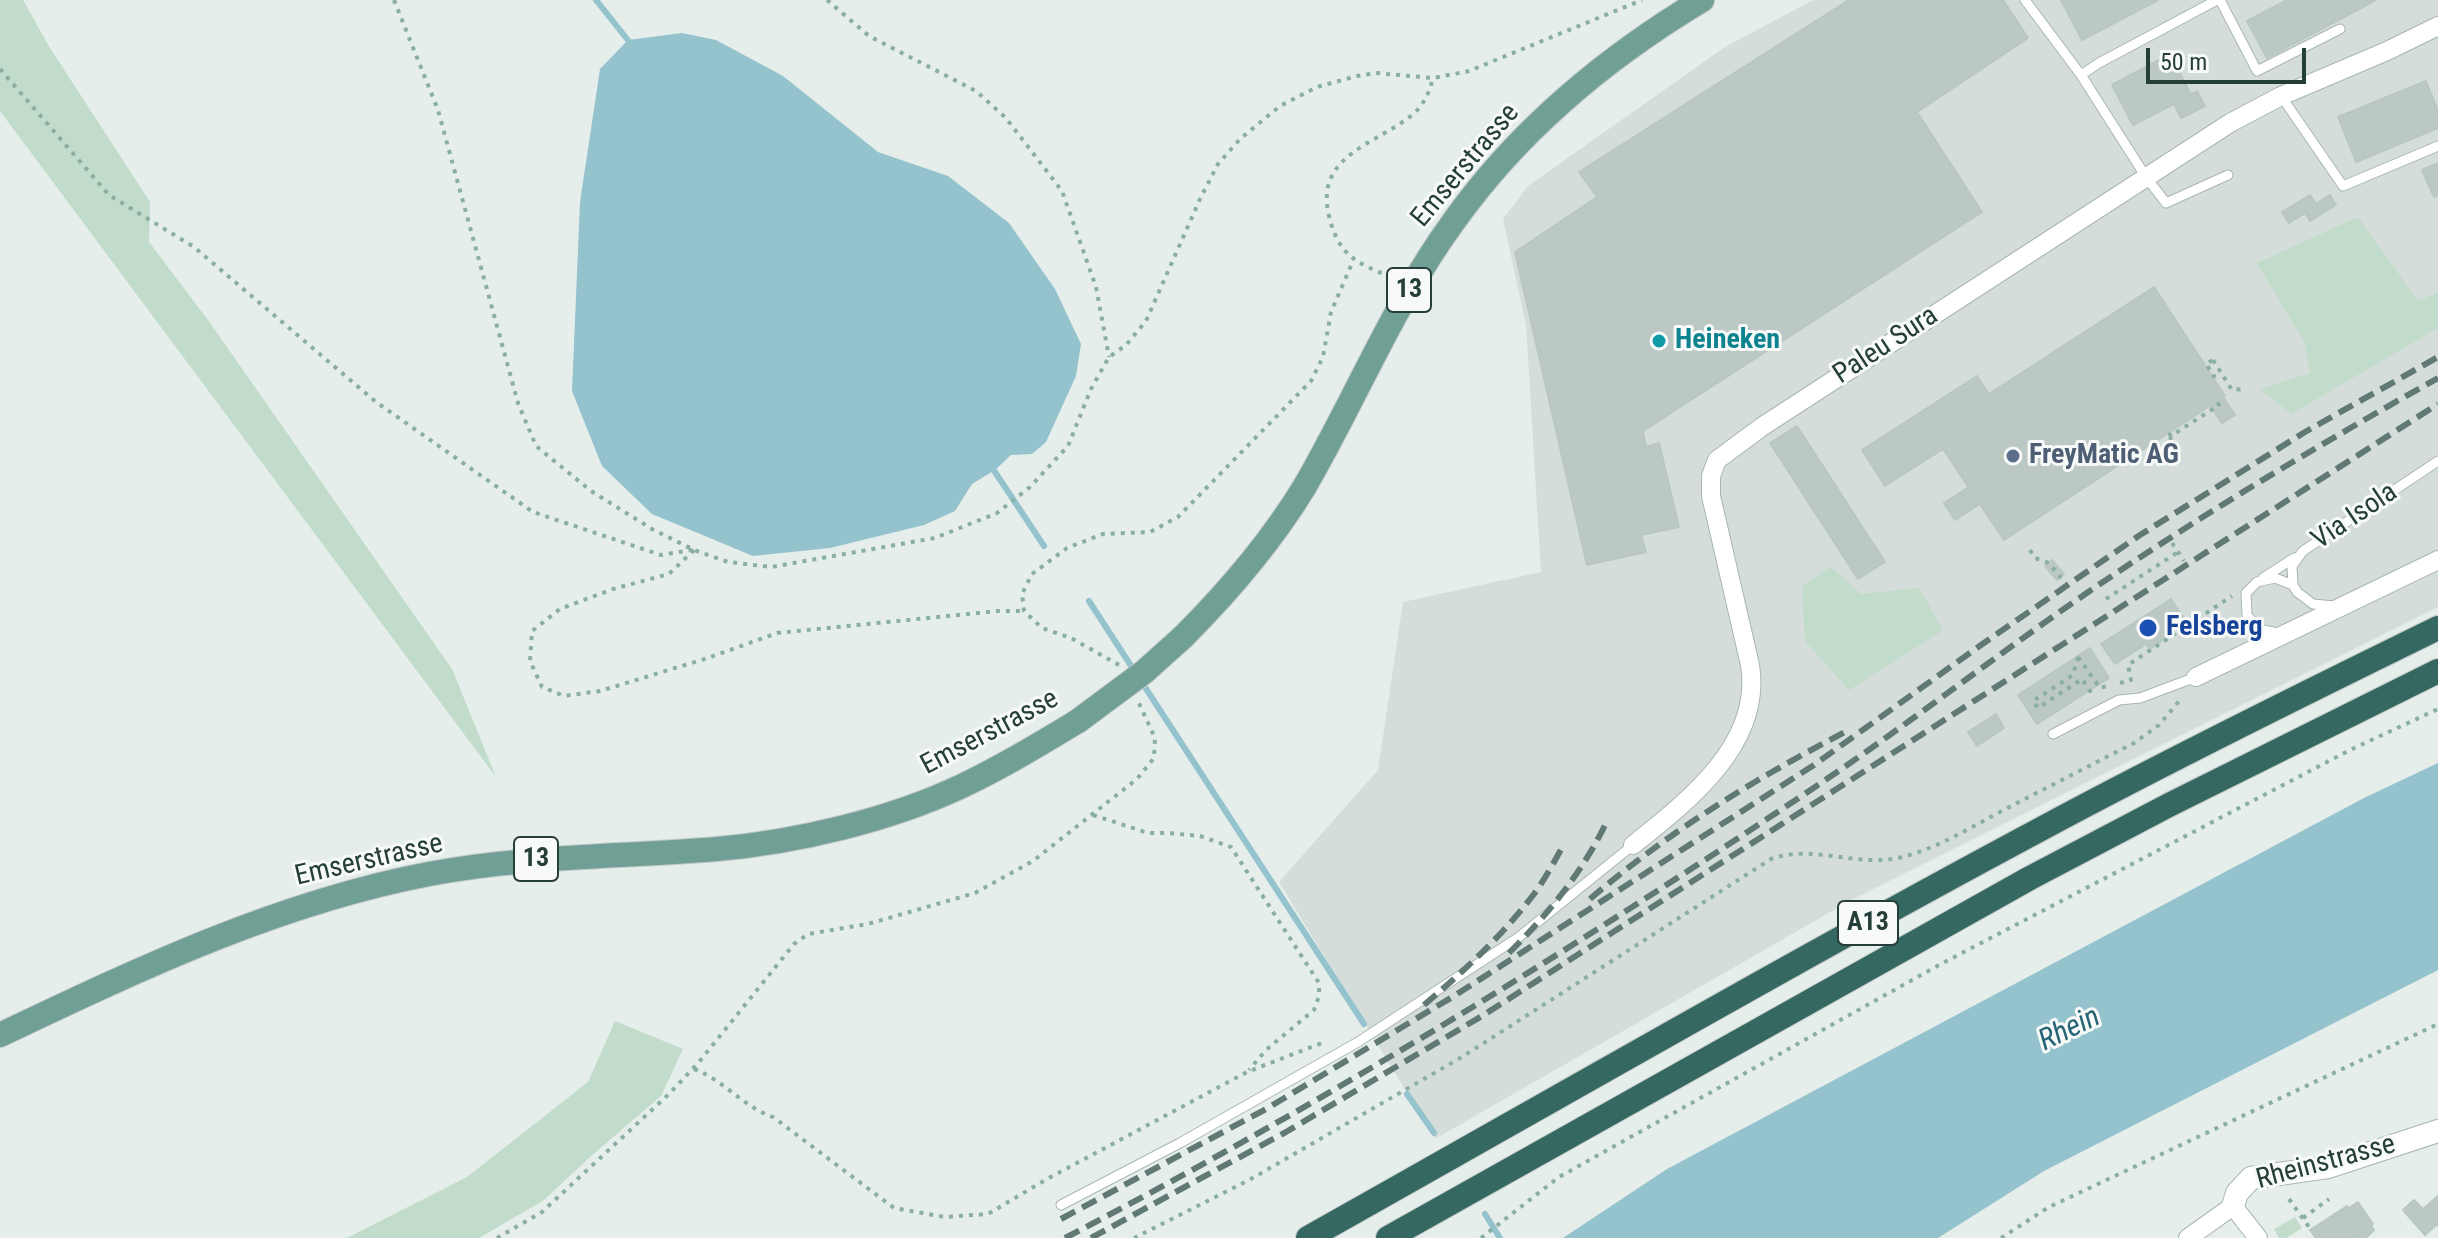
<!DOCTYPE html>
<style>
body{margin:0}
#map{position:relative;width:2438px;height:1238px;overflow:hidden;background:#e6eeeb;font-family:"Roboto Condensed",sans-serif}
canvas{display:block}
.scale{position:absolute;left:2146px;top:48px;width:160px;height:36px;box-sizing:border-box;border:4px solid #263e39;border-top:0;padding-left:10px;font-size:24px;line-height:28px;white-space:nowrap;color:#263e39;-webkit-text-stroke:6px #f7faf9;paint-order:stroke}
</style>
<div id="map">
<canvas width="2438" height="1238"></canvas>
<div class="scale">50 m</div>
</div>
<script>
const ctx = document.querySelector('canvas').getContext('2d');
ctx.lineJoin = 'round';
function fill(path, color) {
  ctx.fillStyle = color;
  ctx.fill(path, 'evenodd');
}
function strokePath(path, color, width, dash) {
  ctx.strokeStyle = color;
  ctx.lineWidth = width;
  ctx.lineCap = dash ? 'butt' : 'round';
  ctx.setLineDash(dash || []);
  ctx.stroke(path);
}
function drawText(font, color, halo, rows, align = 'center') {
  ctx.font = font + ' "Roboto Condensed",sans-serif';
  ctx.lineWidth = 6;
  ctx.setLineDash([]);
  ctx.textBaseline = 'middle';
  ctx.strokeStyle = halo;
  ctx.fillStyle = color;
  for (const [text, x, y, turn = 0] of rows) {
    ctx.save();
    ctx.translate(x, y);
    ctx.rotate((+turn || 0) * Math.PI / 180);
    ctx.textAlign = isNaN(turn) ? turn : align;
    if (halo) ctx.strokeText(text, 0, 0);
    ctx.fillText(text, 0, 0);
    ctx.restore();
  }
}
fill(new Path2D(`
 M1813,0H2438V607L1853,899L1435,1139L1279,882L1378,770L1403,602L1541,572L1526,325L1503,219L1528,186L1725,47Z`), '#d4ddda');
fill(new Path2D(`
 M0,0H23L50,48L150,202L149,242L208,320L452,669L496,777L0,111Z
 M2358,217L2418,301L2438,292V328L2291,414L2260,389L2310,373L2305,343L2257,263Z
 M1831,567L1861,594L1919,588L1943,630L1849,690L1805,641L1802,586Z
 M615,1021L683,1049L661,1096L590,1157L544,1200L479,1238H347L467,1177L588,1082Z
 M2295,1217L2302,1228L2286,1238H2279L2274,1229Z`), '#c1dcca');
fill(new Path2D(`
 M682,33L716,40L783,76L878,152L948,176L1009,223L1055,289L1081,344L1076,376L1046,442L1032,454L1011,455L995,470L972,484L955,511L924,525L830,548L753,556L652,514L602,466L572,391L580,202L600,69L628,40Z
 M2438,763V970L2044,1171L1938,1238H1563L1667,1169L2364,798Z`), '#94c2cd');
strokePath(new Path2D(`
 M596,0L631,44
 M991,466L1044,546
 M1089,601L1135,672
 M1141,681L1364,1024
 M1407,1094L1434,1133
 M1485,1214L1500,1238`), '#94c2cd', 6);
const building = new Path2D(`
 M1849,0H2003L2028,38L1917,112L1982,212L1643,431L1646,447L1659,443L1679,527L1641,535L1646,552L1587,565L1515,252L1597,197L1579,172Z
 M2061,0H2158L2082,40Z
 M2287,0H2376L2267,58L2247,21Z
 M2170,54L2191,95L2133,125L2112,85Z
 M2426,81L2438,111V128L2356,162L2338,117Z
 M2197,91L2205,106L2181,118L2174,104Z
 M2438,163V195L2434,197L2422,170Z
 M2310,195L2316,204L2330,195L2336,205L2310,221L2305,213L2289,223L2282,212Z
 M2154,287L2225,396L2004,540L1943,449L1885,486L1862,450L1977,376L1989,394Z
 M2223,397L2235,415L2222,423L2210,406Z
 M1797,426L1885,562L1858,579L1770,443Z
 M1969,487L1980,504L1955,520L1944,503Z
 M2052,560L2064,574L2057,580L2045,566Z
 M2171,599L2185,620L2166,632L2168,636L2150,649L2146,644L2115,664L2101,644Z
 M2090,648L2109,678L2037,724L2018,695Z
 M1996,714L2004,728L1977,746L1968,732Z
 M2438,1196V1226L2423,1209Z
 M2414,1200L2437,1224L2425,1235L2403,1210Z
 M2358,1202L2373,1224L2365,1230L2349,1208Z
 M2347,1206L2365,1230L2354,1238H2316L2310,1230Z
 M2371,1226L2374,1230L2366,1238H2354Z`);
fill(building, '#bcc8c4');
strokePath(building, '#b9c7c2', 2);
const service = new Path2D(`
 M2025,0L2081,75
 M2217,0L2099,63L2081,75L2146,177L2166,203L2228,175
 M2220,0L2257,71L2340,29
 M2281,96L2343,186L2438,146
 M2263,578L2294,558
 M2293,585L2292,566L2303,551L2438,461
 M2278,633L2258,629L2247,615L2246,593L2257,582L2275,578L2293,585L2297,592L2313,604L2334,606
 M2053,734L2119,700L2140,698L2196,677
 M1061,1205L1180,1143L1358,1042L1519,937L1633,845`);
const minor = new Path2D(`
 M2196,677L2438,560
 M1633,845C1687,802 1763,744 1750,665L1711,496V476L1717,460L1763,426L2230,123L2281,96L2387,51L2438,26
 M2188,1238L2233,1206L2258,1238`);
const tertiary = new Path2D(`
 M2233,1206L2237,1193L2251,1178L2328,1167L2438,1131`);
const primary = new Path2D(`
 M1183,637C1229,591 1271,542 1305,486C1356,398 1394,303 1454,221C1519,130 1607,57 1702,0
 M0,1035C139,969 277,903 429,874C524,856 621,857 717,849C797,842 890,820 962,786C1002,767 1040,744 1078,721`);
const motorway = new Path2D(`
 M1308,1238C1552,1101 1794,961 2041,829C2171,759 2305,693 2438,628
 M1388,1238L2030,878L2169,805L2438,671`);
strokePath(service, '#a9b6b2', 11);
strokePath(minor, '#a9b6b2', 20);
strokePath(tertiary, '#a9b6b2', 24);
strokePath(primary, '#c2c9c8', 26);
strokePath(motorway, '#c2c9c8', 26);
strokePath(new Path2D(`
 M394,0L438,110L518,403L536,446L591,491L652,529L694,550L728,562L771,567L935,538L997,513L1030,487L1068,446L1091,389L1109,357L1126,345L1146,321L1200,199L1218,164L1240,139L1280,106L1317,87L1357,76L1376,73L1433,78L1469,71L1642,0
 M827,0L869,36L976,91L1006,118L1062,191L1096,287L1109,357
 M0,69L109,195L194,247L376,402L533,512L661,555L692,550
 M1391,277C1355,262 1339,256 1329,216C1314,155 1377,144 1412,115C1424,105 1429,93 1433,78
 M2213,360L2232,390L2242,389
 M2212,377L2214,376L2206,364L2213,360
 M2169,433L2171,436L2219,405L2217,402
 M2171,436L2170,441L2179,455
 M2172,543L2184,561
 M694,550L669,574L613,589L560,609L532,631L530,661L542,687L564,696L600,691L708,658L777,633L998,611H1024
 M2030,550L2035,558L2049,563L2061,578
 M2106,599L2178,552
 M2078,657L2100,688L2111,685
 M2078,657L2073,675L2033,701L2038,708L2082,679L2094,697
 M1119,665L1071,638L1042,628L1024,611L1022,594L1032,574L1067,548L1103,534L1150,532L1178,517L1311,381L1323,357L1331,312L1353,261
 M2120,683L2131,680L2128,665L2232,596
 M1093,815L1148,833H1168L1200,836L1231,847L1319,983V996L1314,1010L1266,1050L1249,1070
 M694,1069C724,1080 743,1107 773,1117L894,1208L945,1217L988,1214L1047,1179L1247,1072L1322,1043
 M2289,1199L2309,1227
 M2303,1218L2329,1199
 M497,1238L542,1212L669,1094L699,1062L794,944L808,934L868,924L975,893L1033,861L1137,779L1154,758L1155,738L1138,701
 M1134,1238L1249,1180L1462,1057L1771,859C1813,844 1855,867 1898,858C1934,850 1966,830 1998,813C2044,789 2089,766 2134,743L2159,725L2180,700
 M1481,1238L1559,1177L1939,965L2350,750L2438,709
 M2001,1238L2049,1207L2438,1024`), '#8aaea4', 4, [4, 6]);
strokePath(service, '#fff', 9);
strokePath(minor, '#fff', 18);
strokePath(tertiary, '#fff', 22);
strokePath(primary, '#6f9f95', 24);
strokePath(motorway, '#356860', 24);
strokePath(new Path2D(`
 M1590,899C1668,832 1756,778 1847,731
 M1509,953C1548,914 1582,873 1606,823
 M1424,1005C1464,971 1502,936 1534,894C1545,879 1554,862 1563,846
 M1061,1219L1266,1109L1454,996L1814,765L1981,645L2140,535L2305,432L2438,357
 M1065,1238C1325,1103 1575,948 1818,785C1913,721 2003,650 2097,586C2208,511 2322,443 2438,378
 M1091,1238L1286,1132L1482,1016L2438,404`), '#617974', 6, [16, 8]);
const primaryBridge = new Path2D(`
 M1078,721L1144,672L1183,637`);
strokePath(primaryBridge, '#c2c9c8', 26, []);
strokePath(primaryBridge, '#6f9f95', 24);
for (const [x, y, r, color] of [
 [1659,341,8,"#0f9aa8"],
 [2013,456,8,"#5c6f8a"],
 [2148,628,10,"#1a4fb4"]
]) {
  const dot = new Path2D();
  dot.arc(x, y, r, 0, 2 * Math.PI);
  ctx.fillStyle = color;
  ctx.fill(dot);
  strokePath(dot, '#f7faf9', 3);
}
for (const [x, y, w] of [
 [1409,290,44],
 [536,859,44],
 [1868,923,60]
]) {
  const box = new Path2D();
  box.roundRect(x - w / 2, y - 22, w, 44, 6);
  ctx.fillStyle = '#f7faf9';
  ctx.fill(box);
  strokePath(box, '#263e39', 2);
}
drawText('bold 26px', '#263e39', null, [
 ["13",1409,290],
 ["13",536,859],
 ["A13",1868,923]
]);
drawText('28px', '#263e39', '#f7faf9', [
 ["Emserstrasse",1466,166,-50],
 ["Paleu Sura",1886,346,-33],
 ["Via Isola",2355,517,-34],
 ["Emserstrasse",990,733,-28],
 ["Emserstrasse",369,861,-13],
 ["Rheinstrasse",2326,1163,-15]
]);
drawText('bold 28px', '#0d838f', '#f7faf9', [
 ["Heineken",1675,341]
], 'left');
drawText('bold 28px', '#4e5e75', '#f7faf9', [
 ["FreyMatic AG",2029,456]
], 'left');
drawText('bold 28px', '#164399', '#f7faf9', [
 ["Felsberg",2166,628]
], 'left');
drawText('italic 30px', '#256575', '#f7faf9', [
 ["Rhein",2070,1030,-26]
]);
</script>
